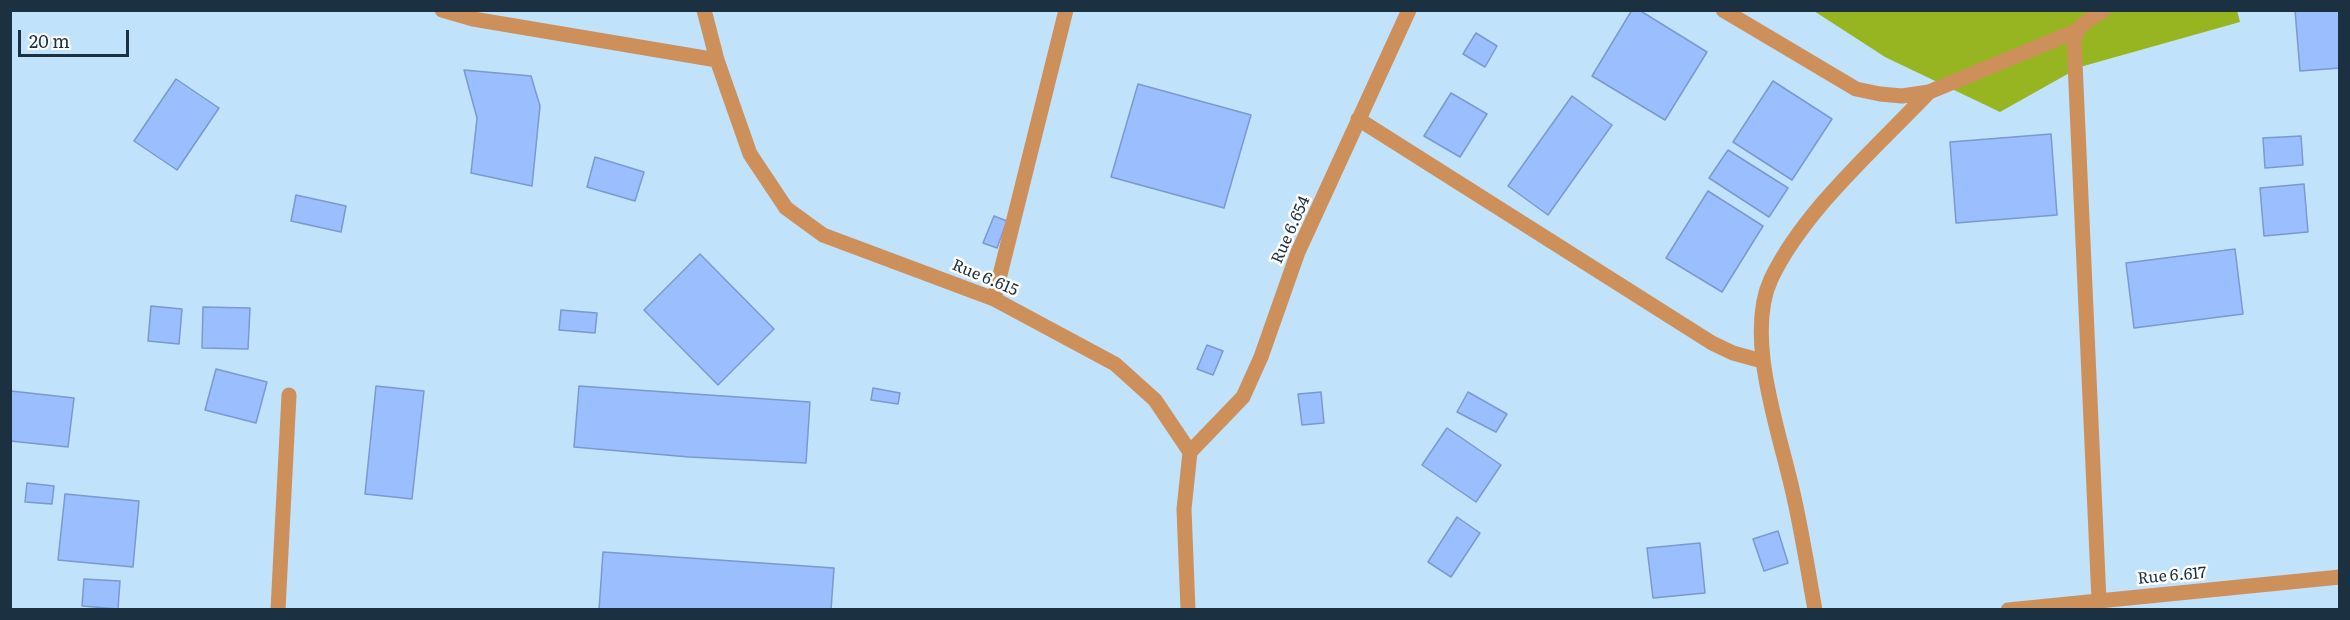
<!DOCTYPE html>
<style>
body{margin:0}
#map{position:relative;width:2350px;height:620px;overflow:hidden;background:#c0e2fb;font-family:Literata,serif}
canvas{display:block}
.frame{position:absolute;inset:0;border:12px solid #1b3142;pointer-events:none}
.scale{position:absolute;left:18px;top:30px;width:111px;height:27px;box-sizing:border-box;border:3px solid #1b3142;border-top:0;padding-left:8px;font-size:18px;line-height:21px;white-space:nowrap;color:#1b3142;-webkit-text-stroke:4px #fefefe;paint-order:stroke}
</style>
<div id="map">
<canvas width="2350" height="620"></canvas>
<div class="frame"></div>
<div class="scale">20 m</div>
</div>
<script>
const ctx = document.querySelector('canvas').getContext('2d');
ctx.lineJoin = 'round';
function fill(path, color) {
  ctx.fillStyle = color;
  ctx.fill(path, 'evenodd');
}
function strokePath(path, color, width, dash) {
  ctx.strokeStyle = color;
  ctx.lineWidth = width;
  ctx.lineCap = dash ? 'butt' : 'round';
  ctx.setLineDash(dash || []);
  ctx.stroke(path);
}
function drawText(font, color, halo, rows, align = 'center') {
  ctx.font = font + ' Literata,serif';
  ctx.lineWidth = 5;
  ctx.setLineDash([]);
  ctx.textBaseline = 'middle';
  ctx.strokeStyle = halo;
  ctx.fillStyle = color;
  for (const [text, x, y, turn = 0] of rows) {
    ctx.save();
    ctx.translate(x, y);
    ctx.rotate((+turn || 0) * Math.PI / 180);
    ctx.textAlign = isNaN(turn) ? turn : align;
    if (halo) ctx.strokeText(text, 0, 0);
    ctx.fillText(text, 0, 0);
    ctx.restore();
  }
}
fill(new Path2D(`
 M2237,10L2240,22L2080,67L2000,112L1885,57L1814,11Z`), '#97b521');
const building = new Path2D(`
 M1632,10H1639L1707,52L1665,120L1592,76Z
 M2295,10H2340V68L2300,71Z
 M1476,33L1497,46L1485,67L1463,54Z
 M464,70L531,76L540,106L532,186L471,173L477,118Z
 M176,79L219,108L177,170L134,141Z
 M1773,81L1832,119L1792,180L1733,142Z
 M1138,84L1251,115L1224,208L1111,177Z
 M1451,93L1487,114L1460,157L1424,136Z
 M1572,96L1612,125L1548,215L1508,186Z
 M2051,134L2057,215L1956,223L1950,142Z
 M2301,136L2303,165L2265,168L2263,138Z
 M1728,150L1788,188L1769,217L1709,178Z
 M595,157L644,172L635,201L587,187Z
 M2304,184L2308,232L2264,236L2260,188Z
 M1708,191L1763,226L1722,292L1666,258Z
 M296,195L346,206L341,232L291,221Z
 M994,216L1007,221L997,248L983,243Z
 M2235,249L2243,314L2134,328L2126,263Z
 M700,254L774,329L718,385L644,310Z
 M151,306L182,309L179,344L148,341Z
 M203,307L250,308L248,349L202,348Z
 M561,310L597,313L595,333L559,330Z
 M1207,345L1223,351L1213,375L1197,369Z
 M216,369L267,382L256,423L205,410Z
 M376,386L424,391L412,499L365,494Z
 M579,386L810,402L806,463L689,457L574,447Z
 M873,388L900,393L898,404L871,400Z
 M11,391L74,398L68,447L10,441Z
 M1321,392L1324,423L1302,425L1298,394Z
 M1468,392L1507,414L1496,432L1457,412Z
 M1447,428L1501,465L1476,502L1422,465Z
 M27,483L54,486L52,504L25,502Z
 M65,494L139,501L133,567L58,560Z
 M1457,517L1480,533L1451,577L1428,562Z
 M1778,531L1788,563L1764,571L1753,539Z
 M1700,543L1705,593L1653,598L1647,548Z
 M603,552L834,568L831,610H599Z
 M84,579L120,581L118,609L82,606Z`);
fill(building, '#9abefe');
strokePath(building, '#7b99cc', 1.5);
strokePath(new Path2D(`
 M442,10L473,19L717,60
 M704,10L717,60L750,154L786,208L823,235L994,299L1115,364L1155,400L1190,452L1184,509L1188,610
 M1723,10L1856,89L1880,94L1902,96L1929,92L2076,31
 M1358,119L1712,343L1733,353L1762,361
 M994,299L1066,10
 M1190,452L1243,397L1261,357L1298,252L1409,10
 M2099,601L2074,40C2078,24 2090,19 2104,10
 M278,610L289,395
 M1815,610C1808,571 1802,532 1793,493C1780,433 1744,337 1771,279C1804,210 1876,148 1929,92
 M2008,610L2340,577`), '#cd905b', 15);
drawText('16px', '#1b3142', '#fefefe', [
 ["Rue 6.654",1291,230,-66],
 ["Rue 6.615",985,278,23],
 ["Rue 6.617",2172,576,-5]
]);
</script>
